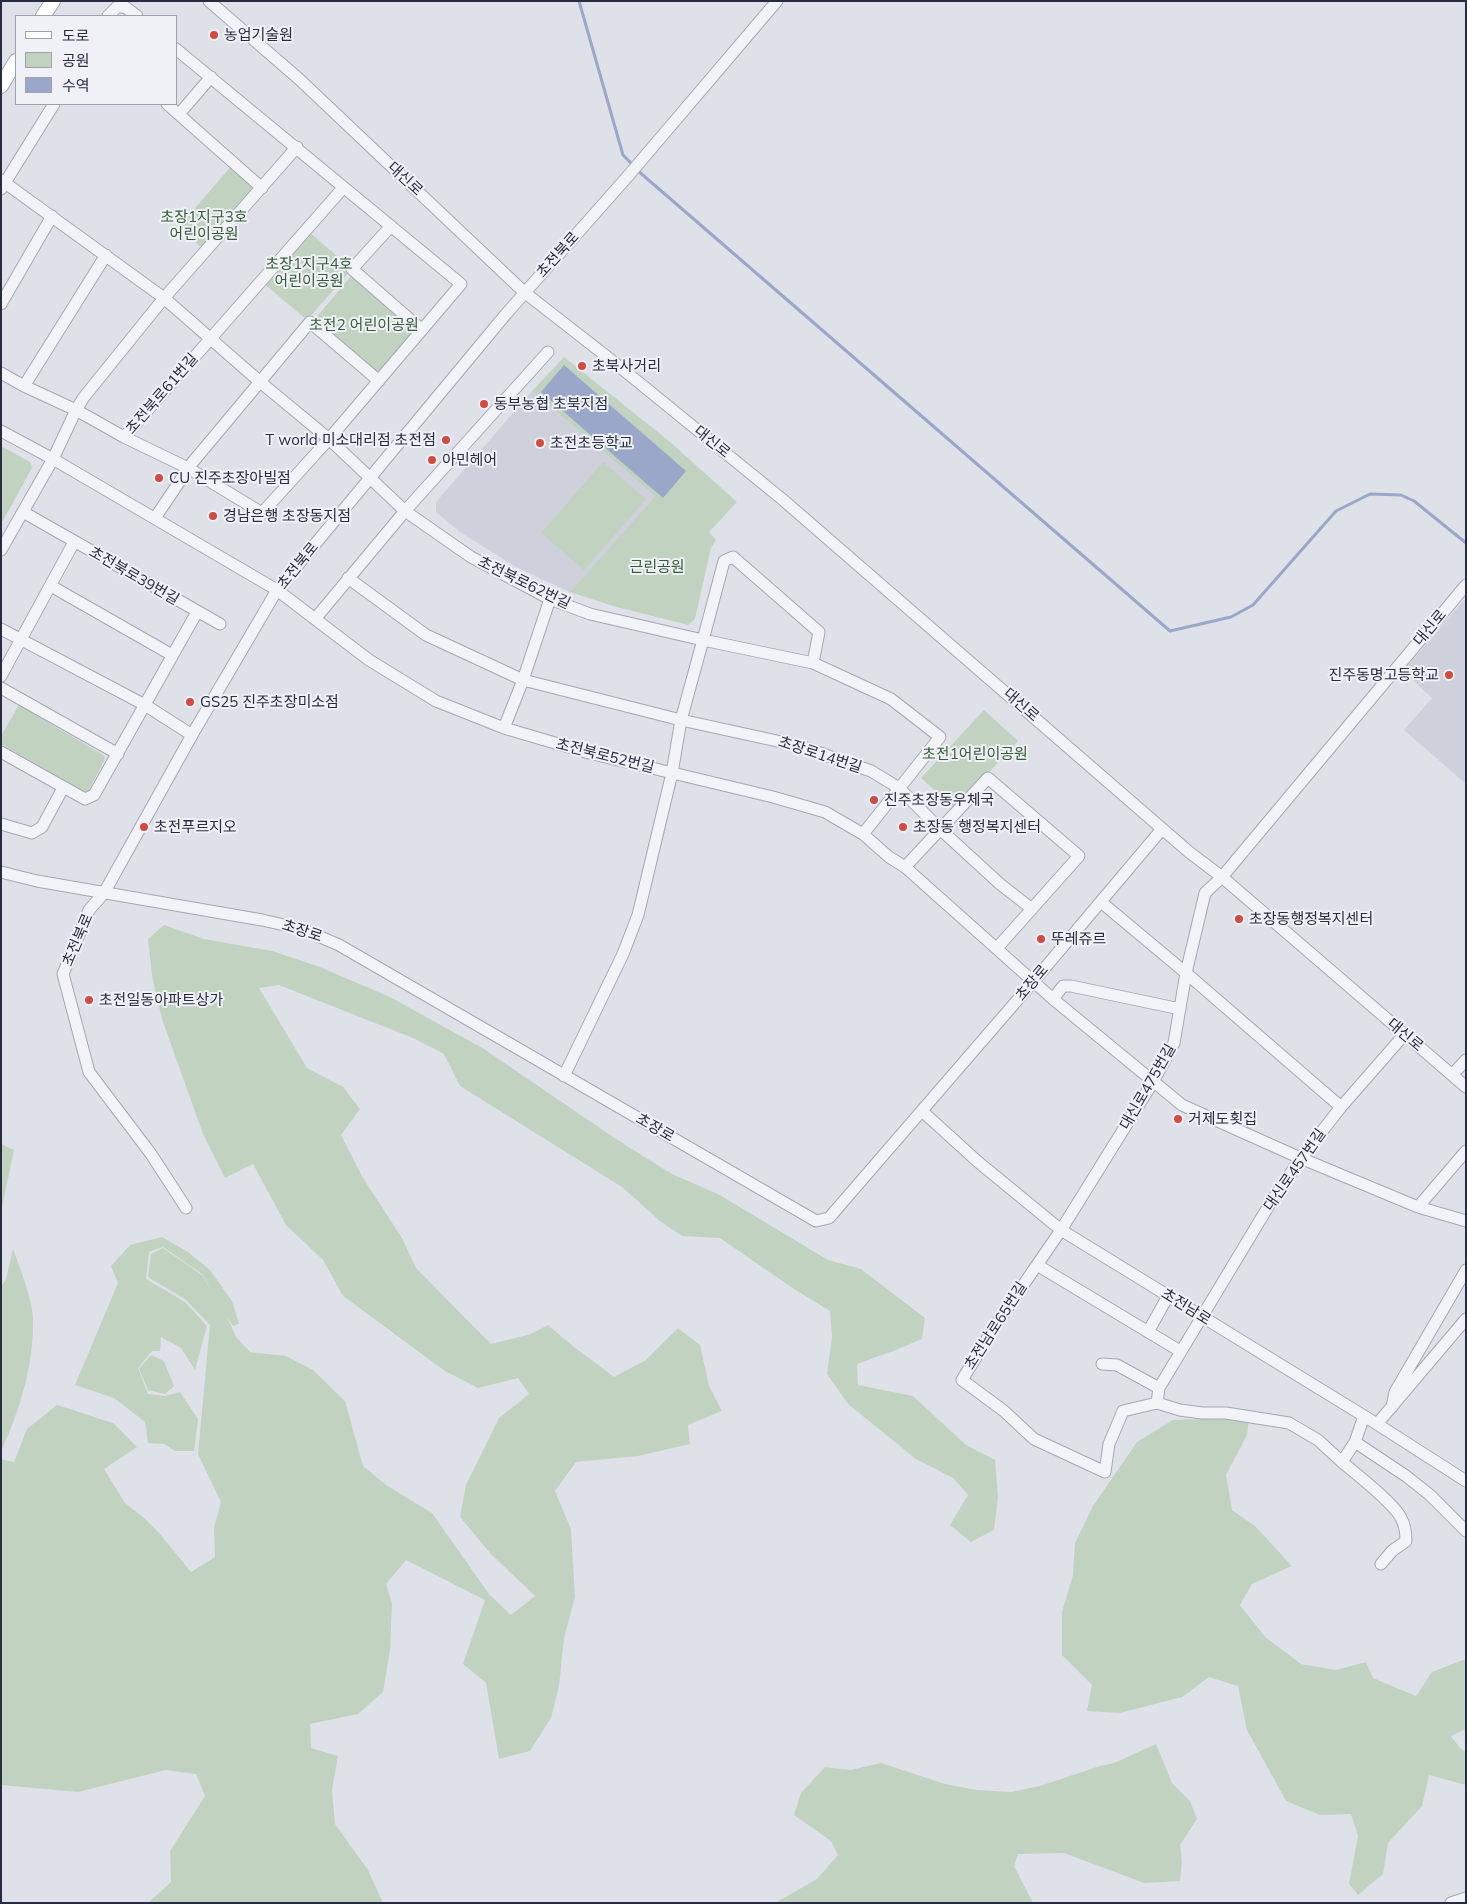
<!DOCTYPE html>
<meta charset="utf-8">
<style>
body{margin:0}
#map{position:relative;width:1467px;height:1904px;overflow:hidden;background:#dfe1e9;font-family:Mulish,"Noto Sans KR",sans-serif}
canvas{display:block}
.frame{position:absolute;inset:0;border:2px solid #282c40;pointer-events:none}
.legend{position:absolute;left:15px;top:15px;width:162px;height:90px;box-sizing:border-box;background:#eff1f6;border:1px solid #9fa2ad;margin:0;padding:6px 9px;list-style:none;font-size:15px;color:#282c40}
.legend li{display:flex;align-items:center;gap:10px;height:25px}
.legend b{width:25px;border:1px solid #9fa2ad}
</style>
<div id="map">
<canvas width="1467" height="1904"></canvas>
<div class="frame"></div>
<ul class="legend">
<li><b style="height:6px;background:#fff"></b>도로</li>
<li><b style="height:14px;background:#c1d3c0"></b>공원</li>
<li><b style="height:14px;background:#9aa7c9"></b>수역</li>
</ul>
</div>
<script>
const ctx = document.querySelector('canvas').getContext('2d');
ctx.lineJoin = 'round';
function fill(path, color) {
  ctx.fillStyle = color;
  ctx.fill(path, 'evenodd');
}
function strokePath(path, color, width, dash) {
  ctx.strokeStyle = color;
  ctx.lineWidth = width;
  ctx.lineCap = dash ? 'butt' : 'round';
  ctx.setLineDash(dash || []);
  ctx.stroke(path);
}
function drawText(font, color, halo, rows, align = 'center') {
  ctx.font = font + ' Mulish,"Noto Sans KR",sans-serif';
  ctx.lineWidth = 4;
  ctx.setLineDash([]);
  ctx.textBaseline = 'middle';
  ctx.strokeStyle = halo;
  ctx.fillStyle = color;
  for (const [text, x, y, turn = 0] of rows) {
    ctx.save();
    ctx.translate(x, y);
    ctx.rotate((+turn || 0) * Math.PI / 180);
    ctx.textAlign = isNaN(turn) ? turn : align;
    if (halo) ctx.strokeText(text, 0, 0);
    ctx.fillText(text, 0, 0);
    ctx.restore();
  }
}
fill(new Path2D(`
 M532,391L655,496L570,592L516,567L460,532L436,512V502Z
 M1466,598V784L1404,730L1432,698L1403,671Z`), '#ced0db');
fill(new Path2D(`
 M233,164L260,188L206,251L178,228Z
 M307,230L352,269L307,320L262,282Z
 M352,275L415,331L378,375L314,320Z
 M564,357L669,441L737,502L709,532L716,540L711,548L695,619L688,625L613,606L570,592L655,496L532,391Z
 M1,446L30,462L32,468L1,524Z
 M603,462L646,499L584,570L541,533Z
 M19,705L103,755L105,759L89,790L84,792L1,744V736Z
 M984,710L1018,741L955,809L921,778Z
 M164,925L204,939L272,951L320,967L390,997L484,1049L616,1139L672,1174L718,1194L828,1260L861,1269L925,1318L922,1339L896,1350L857,1364L858,1385L913,1396L966,1445L995,1460L998,1498L994,1530L971,1542L950,1525L968,1495L953,1478L916,1459L848,1404L827,1374L832,1337L830,1311L794,1289L720,1238L682,1236L660,1221L622,1187L460,1086L444,1054L413,1038L279,985L259,988L307,1068L343,1087L360,1109L341,1135L363,1178L402,1238L416,1268L491,1344L531,1334L548,1325L574,1347L614,1377L646,1360L678,1328L700,1345L709,1386L722,1411L688,1425L690,1444L638,1456L576,1462L555,1491L571,1529L575,1597L564,1638L559,1686L551,1718L530,1751L499,1759L486,1683L463,1664L485,1600L406,1560L386,1584L392,1603L390,1651L383,1692L358,1714L310,1724L311,1748L338,1756L332,1790L335,1824L368,1870L383,1903H148L171,1882L170,1851L205,1796L196,1774L166,1770L78,1792L1,1785V1459L14,1462L27,1429L57,1405L113,1423L137,1447L104,1469L125,1503L143,1517L160,1534L191,1572L215,1557L214,1528L221,1502L198,1454L210,1325L185,1299L148,1277L151,1254L163,1248L202,1275L214,1294L202,1274L163,1247L149,1252L146,1279L185,1302L207,1326L195,1370L181,1348L161,1337L160,1351H152L138,1368L148,1394L165,1396L180,1392L198,1419L194,1451H175L164,1444L148,1443L145,1422L114,1398L75,1385L118,1283L111,1266L130,1245L162,1237L188,1252L210,1270L232,1301L239,1324L233,1326L227,1317L236,1337L250,1352L286,1356L313,1370L345,1401L363,1466L386,1485L432,1513L489,1594L511,1615L535,1596L491,1554L460,1517L466,1485L499,1418L529,1394L518,1378L478,1388L445,1371L343,1296L323,1260L286,1225L253,1164L225,1178L203,1134L162,1019L152,976L148,939Z
 M1,1144L14,1150L1,1212Z
 M13,1249C20,1268 32,1298 33,1319C34,1363 20,1411 1,1451V1287L6,1279Z
 M151,1355L164,1361L174,1386L165,1394L148,1390L139,1369Z
 M1205,1419L1249,1420L1247,1435L1226,1475L1232,1510L1255,1526L1292,1566L1252,1584L1240,1605L1265,1637L1301,1664L1336,1670L1366,1662L1373,1678L1416,1696L1432,1672L1463,1660L1466,1661V1729L1451,1736L1460,1748L1466,1752V1785L1429,1775L1422,1806L1388,1843L1383,1874L1358,1895L1349,1884L1358,1836L1351,1814L1320,1815L1286,1801L1247,1730L1238,1686L1209,1677L1182,1697L1120,1713L1087,1711L1092,1685L1062,1655V1612L1073,1575L1075,1543L1093,1506L1137,1442L1173,1420Z
 M1156,1744L1172,1783L1190,1801L1197,1819L1180,1845L1182,1861L1180,1881L1144,1883L1064,1853L1018,1854L1014,1866L1033,1903H775L817,1879L838,1855L831,1841L794,1815L801,1793L825,1767L851,1770L881,1763L945,1784L977,1790L1011,1792L1040,1786L1100,1766L1114,1763Z`), '#c1d3c0');
fill(new Path2D(`
 M564,365L686,471L663,498L541,392Z`), '#9aa7c9');
strokePath(new Path2D(`
 M579,1L623,155L633,165
 M637,170L1170,631L1231,617L1253,605L1336,511L1370,494L1401,495L1414,501L1466,543`), '#9aa7c9', 3);
const minor = new Path2D(`
 M209,1L299,79L524,292L615,363L782,499L1189,852L1222,877L1466,1087
 M108,16L117,7H125L137,16
 M176,49L461,284L329,439L262,513L188,468L124,437L343,188
 M167,104L262,188
 M179,114L211,77
 M1,180L164,298L259,381L329,439L405,511L471,557L550,599L590,614L703,640L681,720L800,746L871,771L899,788L940,829L1000,884L1032,909
 M1,189L54,104
 M391,226L352,269L422,330
 M1,304L52,216
 M1,373L24,386L76,410L124,437
 M24,386L106,255
 M1,431L53,459L277,590L369,660L436,701L504,728L589,753L773,797L825,812L863,834L889,857L905,867L1053,999L1182,1105L1298,1157L1418,1207L1466,1221
 M23,512L220,624
 M155,518L192,463L310,322L379,381
 M1,550L53,459L76,410L84,397L164,298L297,147
 M733,557L819,632L813,663L703,640L724,561Z
 M348,578L426,635L523,680L550,599
 M51,586L172,655
 M315,619L405,511L548,352
 M1,629L145,705L192,735
 M813,663L891,699L940,737L863,834
 M1,676L74,542
 M1,688L118,754
 M504,728L523,680L681,720L672,773L638,915L623,954L564,1076
 M1,752L85,799L94,795L197,612
 M1,824L32,833L42,827L63,788
 M905,867L988,778L1079,856L997,948
 M1,872L37,881L262,920L302,929L339,945L816,1221L829,1218L1033,982L1162,829
 M1101,902L1186,973L1341,1107
 M1053,999L1063,986H1071L1180,1009
 M1404,1035L1341,1107L1301,1158L1271,1202L1159,1388L1157,1403L1123,1411L1109,1444L1105,1472L1034,1439L1004,1411L962,1380L995,1326L1061,1230L1153,1082L1174,1043L1186,973L1205,893L1222,877L1466,585
 M1452,1075L1466,1060
 M922,1111L977,1161L1061,1230L1377,1424L1466,1481
 M1418,1207L1466,1151
 M186,1208L151,1154L89,1072L63,974L89,910L104,893L192,735L277,590L506,314L628,176L777,1
 M1037,1265L1180,1351
 M1148,1332L1168,1296
 M1102,1364L1117,1365L1159,1388
 M1157,1403L1180,1410L1202,1413H1226L1289,1423L1318,1440L1342,1462L1355,1442
 M1392,1407L1395,1392L1466,1270
 M1364,1416L1355,1442L1406,1476L1430,1495L1466,1531
 M1377,1424L1466,1319
 M1342,1462C1356,1474 1394,1503 1401,1518C1405,1525 1406,1533 1406,1541L1392,1551L1381,1564
 M1451,1903L1466,1898`);
const major = new Path2D(`
 M43,16L53,1
 M1,86L16,61`);
strokePath(minor, '#a4a7b3', 13);
strokePath(major, '#9fa3b5', 16);
strokePath(minor, '#f2f3f7', 11);
strokePath(major, '#fff', 14);
for (const [x, y, r, color] of [
 [214,35,5,"#d04c43"],
 [582,366,5,"#d04c43"],
 [484,404,5,"#d04c43"],
 [446,440,5,"#d04c43"],
 [540,443,5,"#d04c43"],
 [432,460,5,"#d04c43"],
 [159,478,5,"#d04c43"],
 [213,516,5,"#d04c43"],
 [1449,675,5,"#d04c43"],
 [190,702,5,"#d04c43"],
 [874,800,5,"#d04c43"],
 [144,827,5,"#d04c43"],
 [903,827,5,"#d04c43"],
 [1239,919,5,"#d04c43"],
 [1041,939,5,"#d04c43"],
 [89,1000,5,"#d04c43"],
 [1178,1119,5,"#d04c43"]
]) {
  const dot = new Path2D();
  dot.arc(x, y, r, 0, 2 * Math.PI);
  ctx.fillStyle = color;
  ctx.fill(dot);
  strokePath(dot, '#eff1f6', 2);
}
drawText('15px', '#282c40', '#eff1f6', [
 ["농업기술원",224,35],
 ["초북사거리",592,366],
 ["동부농협 초북지점",494,404],
 ["T world 미소대리점 초전점",436,440,"right"],
 ["초전초등학교",550,443],
 ["아민헤어",442,460],
 ["CU 진주초장아빌점",169,478],
 ["경남은행 초장동지점",223,516],
 ["진주동명고등학교",1439,675,"right"],
 ["GS25 진주초장미소점",200,702],
 ["진주초장동우체국",884,800],
 ["초전푸르지오",154,827],
 ["초장동 행정복지센터",913,827],
 ["초장동행정복지센터",1249,919],
 ["뚜레쥬르",1051,939],
 ["초전일동아파트상가",99,1000],
 ["거제도횟집",1188,1119]
], 'left');
drawText('15px', '#282c40', '#eff1f6', [
 ["대신로",405,179,43],
 ["초전북로",558,255,-48],
 ["초전북로61번길",162,394,-49],
 ["대신로",712,442,39],
 ["초전북로",298,566,-51],
 ["초전북로39번길",134,576,30],
 ["초전북로62번길",524,583,26],
 ["대신로",1430,628,-50],
 ["대신로",1021,705,41],
 ["초장로14번길",820,755,18],
 ["초전북로52번길",605,756,14],
 ["초장로",302,931,18],
 ["초전북로",78,940,-67],
 ["초장로",1032,983,-50],
 ["대신로",1405,1035,40],
 ["대신로475번길",1148,1087,-60],
 ["초장로",655,1128,30],
 ["대신로457번길",1295,1170,-55],
 ["초전남로",1186,1307,32],
 ["초전남로65번길",996,1326,-57]
]);
drawText('15px', '#355c36', '#eff1f6', [
 ["초장1지구3호",204,217],
 ["어린이공원",204,234],
 ["초장1지구4호",309,264],
 ["어린이공원",309,281],
 ["초전2 어린이공원",364,325],
 ["근린공원",657,567],
 ["초전1어린이공원",975,754]
]);
</script>
